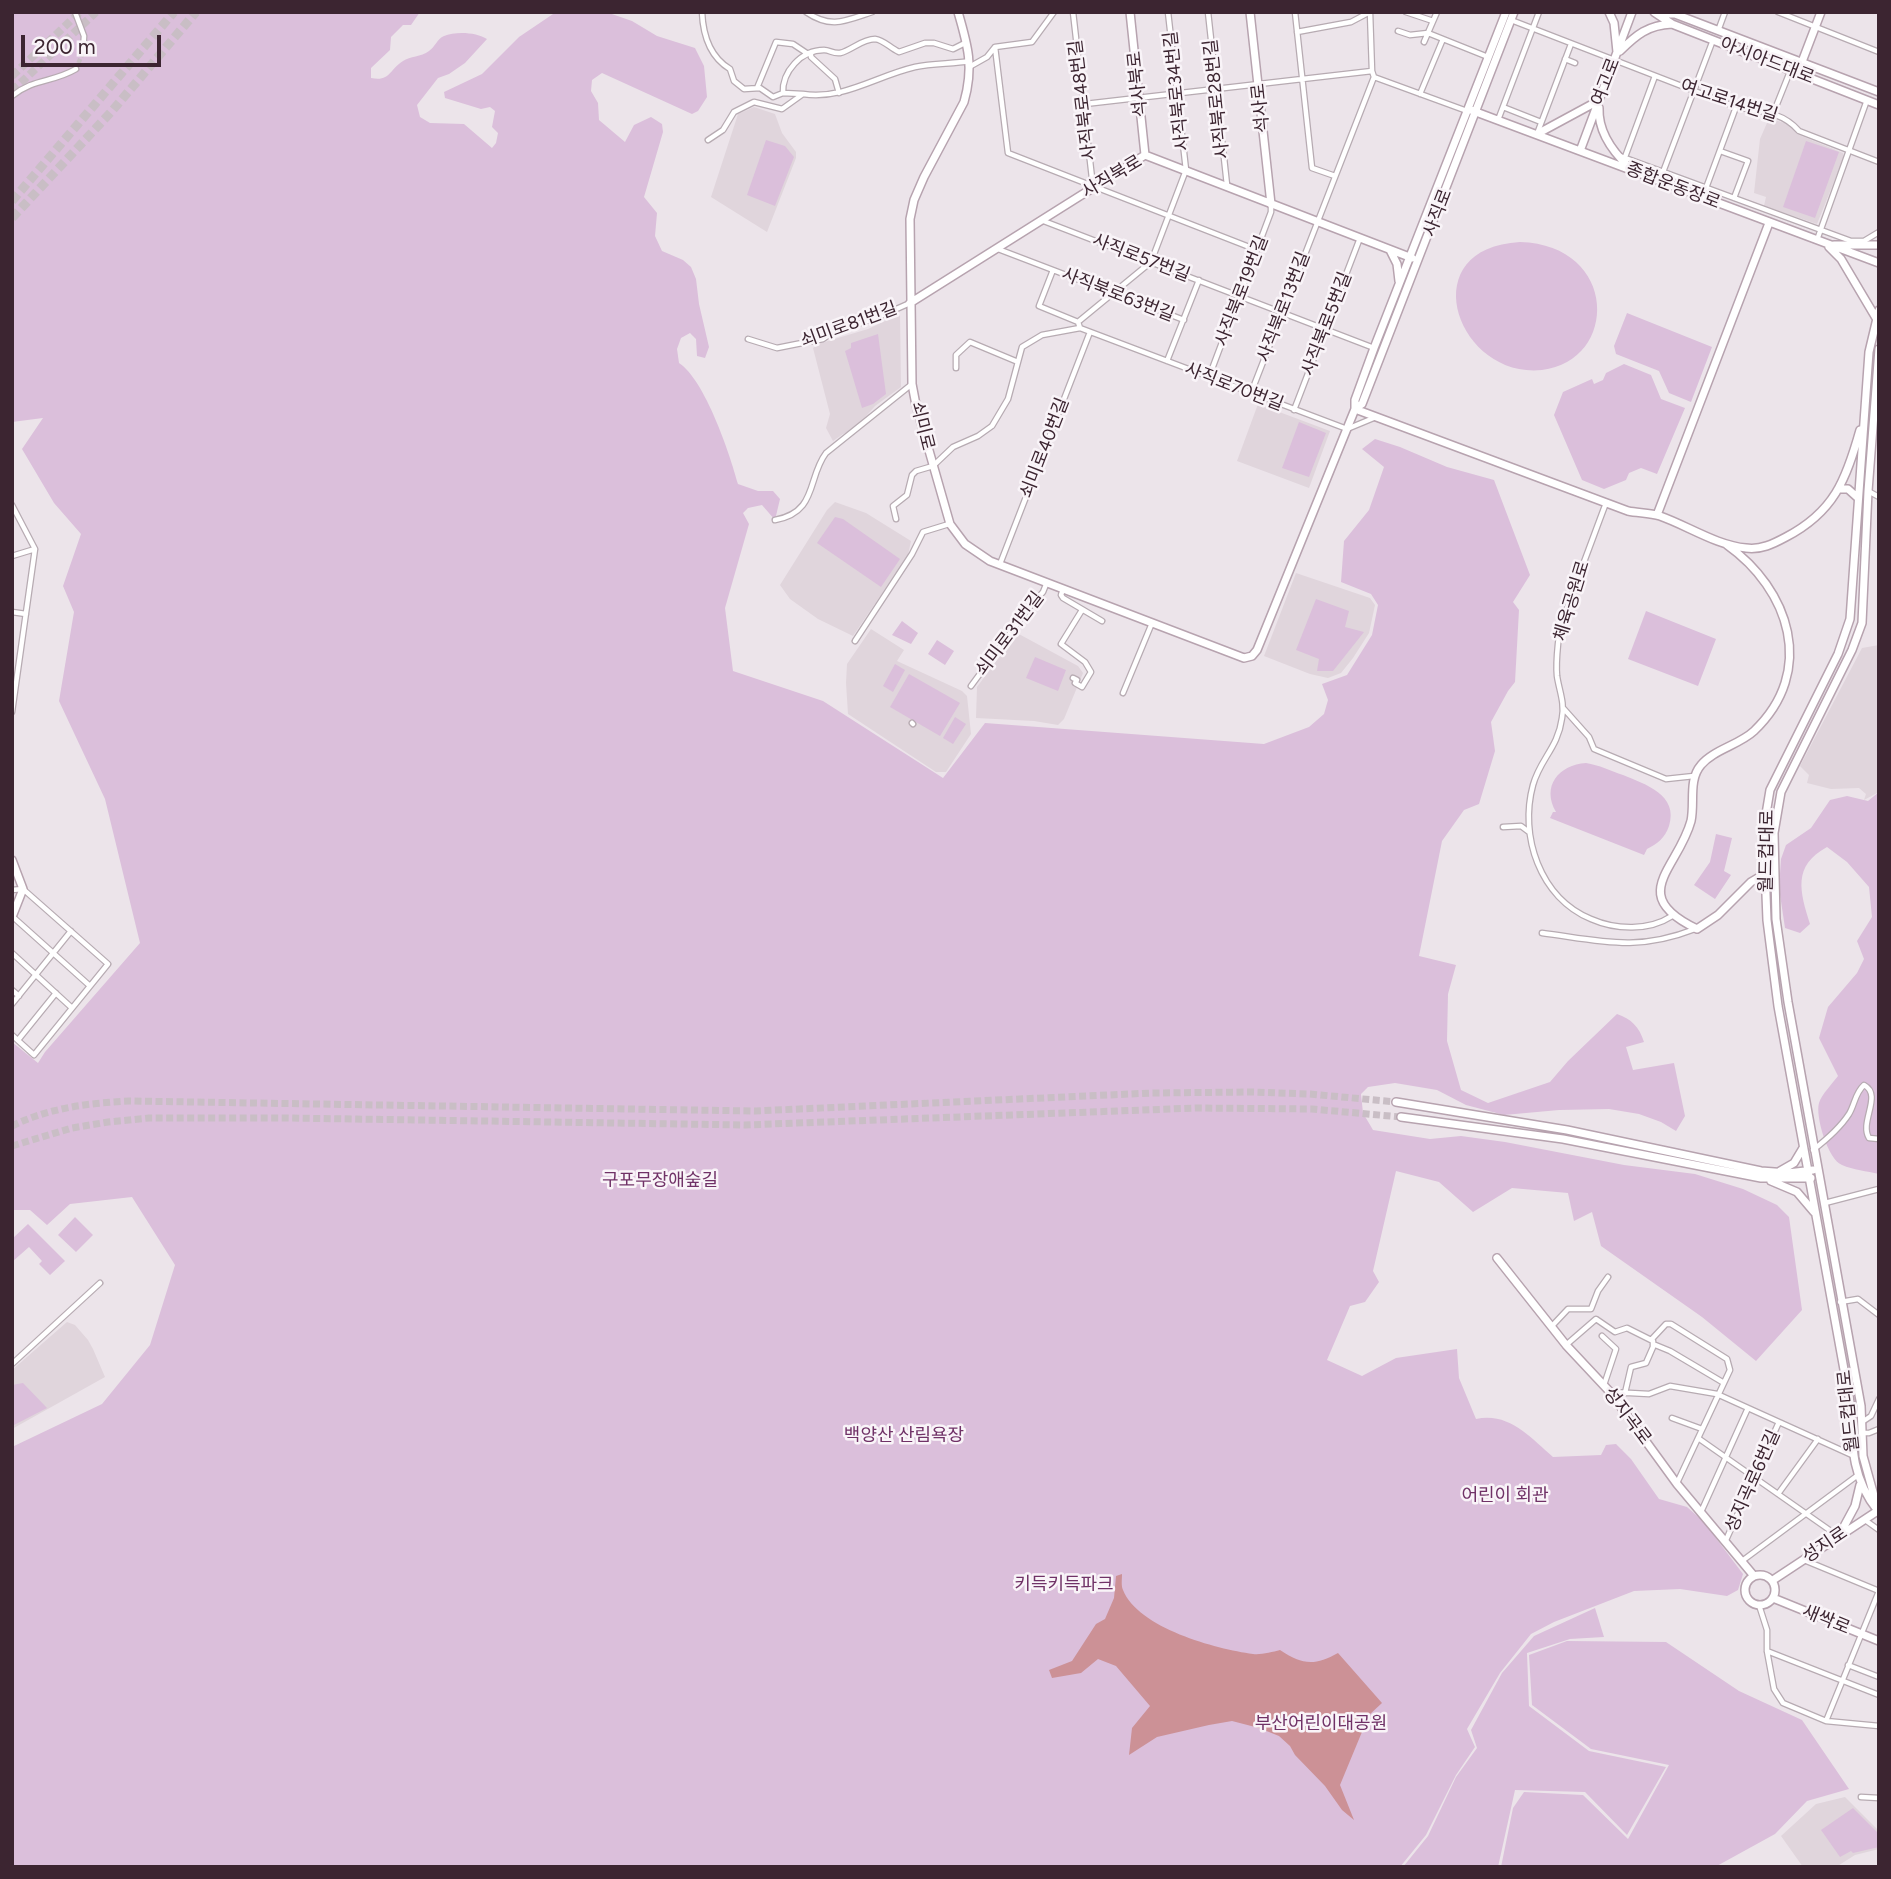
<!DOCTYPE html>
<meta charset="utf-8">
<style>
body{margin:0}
#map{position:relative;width:1891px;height:1879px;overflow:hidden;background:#ece4ea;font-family:Figtree,sans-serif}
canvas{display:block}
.frame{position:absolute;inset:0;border:14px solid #3c2531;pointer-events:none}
.scale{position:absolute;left:21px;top:35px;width:140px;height:32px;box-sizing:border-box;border:4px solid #3c2531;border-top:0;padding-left:9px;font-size:21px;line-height:24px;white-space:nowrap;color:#3c2531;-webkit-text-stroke:5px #f9f4f8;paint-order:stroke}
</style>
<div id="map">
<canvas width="1891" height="1879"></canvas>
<div class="frame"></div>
<div class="scale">200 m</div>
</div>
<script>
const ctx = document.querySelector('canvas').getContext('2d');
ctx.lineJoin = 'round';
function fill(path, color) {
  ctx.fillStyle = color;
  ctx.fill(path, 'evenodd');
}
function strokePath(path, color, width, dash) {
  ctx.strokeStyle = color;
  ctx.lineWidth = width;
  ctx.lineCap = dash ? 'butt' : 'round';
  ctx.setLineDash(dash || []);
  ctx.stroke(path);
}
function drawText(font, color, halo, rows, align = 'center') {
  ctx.font = font + ' Figtree,"Noto Sans KR",sans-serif';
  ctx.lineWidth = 5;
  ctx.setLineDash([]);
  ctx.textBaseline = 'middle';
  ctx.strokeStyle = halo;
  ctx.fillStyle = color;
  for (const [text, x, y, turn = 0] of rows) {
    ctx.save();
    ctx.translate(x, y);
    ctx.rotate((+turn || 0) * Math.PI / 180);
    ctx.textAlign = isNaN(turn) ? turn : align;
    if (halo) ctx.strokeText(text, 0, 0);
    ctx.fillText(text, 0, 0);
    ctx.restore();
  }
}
fill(new Path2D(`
 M754,107L775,114L782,133L796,152V158L767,232L711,197L738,114Z
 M1771,119L1788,124L1797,134L1843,153L1844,157L1817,224L1764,206L1766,197L1754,193L1760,139L1767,123Z
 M900,314L901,387L875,406L854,430L843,434L833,441L826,428L830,414L813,348L818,344L868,329Z
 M1258,404L1330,431L1309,488L1237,461Z
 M835,502L866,513L911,541L908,555L853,636L818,619L790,599L780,585L827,510Z
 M1296,573L1370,598L1375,605L1369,633L1353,658L1341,673L1328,678L1310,674L1264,656Z
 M871,629L904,650L897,661L962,691L967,696L971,734L946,772H936L848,714L846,683L847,664Z
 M1017,633L1078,666L1083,673L1064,719L1058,725L1034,721L976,718L977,687Z
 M1879,645V792L1864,800L1866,794L1859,788L1831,789L1807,783L1809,775L1800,766L1862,648Z
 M67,1322L75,1325L88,1340L93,1349L105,1377L12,1429V1370Z
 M1845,1797L1879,1831V1849L1855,1855L1836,1867H1803L1781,1836L1816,1804Z`), '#e0d5dc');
fill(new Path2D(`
 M12,12H420L411,25H403L391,37L390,50L371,68V78C390,82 389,70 403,61C410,56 421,57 429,51C435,47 437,39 444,36C455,31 477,32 487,39L465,63L449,74L438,78L417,105L420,117L430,123L464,124L492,148L496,143L498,133L492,127L495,111L490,107L481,109L445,98L444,92L482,74L519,37L556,12H606L632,21L657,36L695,48L704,66L707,97L698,111L692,114L602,73L592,80L591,91L598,103L599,120L625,142L634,125L651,117L662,124L663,132L644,197L657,213L655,236L662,251L683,260L691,267L696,279L699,304L709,347L705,358L697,356L696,339L690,333L681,338L677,349L679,363C705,380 730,454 738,484L758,491H773L780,499L775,520L762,505L748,508L743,513L749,524L725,608L733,671L823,701L943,778L985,723L1264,744L1309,727L1324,714L1328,700L1322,684L1347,675L1372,635L1378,605L1371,594L1341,582L1344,541L1369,510L1384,467L1362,449L1375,439L1400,447L1447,467L1494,480L1530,575L1513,602L1519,610L1515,682L1508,691L1491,722L1495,751L1479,804L1464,810L1442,841L1419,956L1456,965L1448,994L1447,1041L1461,1090L1488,1103L1550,1082L1568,1061L1617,1014C1631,1019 1639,1026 1644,1042L1626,1047L1633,1070L1674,1063L1685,1116L1676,1131L1661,1122L1639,1114L1609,1109L1559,1110L1504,1115L1466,1105L1437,1090L1395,1083L1368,1087L1361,1094L1363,1113L1373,1130L1430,1139L1461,1136L1505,1142L1624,1165L1695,1174L1743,1189L1777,1205L1789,1217L1802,1310L1756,1361L1702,1317L1601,1246L1592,1212L1574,1221L1568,1193L1512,1188L1473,1212L1439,1182L1396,1171L1373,1271L1379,1282L1365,1302L1350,1306L1327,1360L1362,1376L1396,1358L1457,1349L1459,1378L1476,1419C1509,1412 1530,1437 1553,1457L1601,1455L1606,1445L1616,1444L1631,1459L1659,1499L1687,1507L1703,1521L1743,1574L1738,1590L1727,1596L1680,1589L1634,1591L1554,1622L1531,1634L1500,1673L1467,1729L1475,1747L1456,1775L1426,1835L1400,1867H12V1447L102,1404L150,1345L175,1265L132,1197L70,1204L47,1225L30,1210H12V1042L38,1063L45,1052L140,943L105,799L59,701L74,612L63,586L81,534L54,503L22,449L43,418L12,422Z
 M766,140L785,146L794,157L775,206L747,195Z
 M1806,141L1839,152L1815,218L1783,207Z
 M1520,242C1619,245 1619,361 1542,370C1457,379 1411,248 1520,242Z
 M1627,313L1712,347L1691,402L1669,393L1659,371L1616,354L1614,346Z
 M878,334L886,394L873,404L862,408L845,351L851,348V343Z
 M1624,364L1651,375L1661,399L1685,408L1657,474L1641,468L1629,473L1626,480L1604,489L1582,480L1554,415L1563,392L1592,379L1594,384L1603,380L1606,373Z
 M1299,422L1326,433L1309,477L1282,468Z
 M835,517L843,519L900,559L881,587L817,543Z
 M1316,599L1349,611L1345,627L1364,632L1333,671H1317L1319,659L1296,650Z
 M1646,611L1716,639L1698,686L1628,659Z
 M902,621L918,633L911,644L892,635Z
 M937,640L954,651L945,665L928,654Z
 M1035,657L1066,670L1058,691L1026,678Z
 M895,664L905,670L893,692L883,686Z
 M909,674L960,703L940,736L890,707Z
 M955,717L966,724L953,744L943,738Z
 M1586,763C1599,765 1611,771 1623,775C1645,784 1679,795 1669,826C1665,838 1657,844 1647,849L1644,855L1550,818L1553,812H1556C1541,786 1559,765 1586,763Z
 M1879,792V1174C1867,1171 1853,1170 1842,1165C1828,1160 1815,1116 1819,1103C1822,1094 1832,1084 1838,1076L1819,1038L1828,1007L1857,973L1864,959L1857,941L1872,917L1869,887L1847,862L1827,847C1792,866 1800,892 1810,924L1800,933L1785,928L1779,888L1781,859L1786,845L1811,828L1830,800L1847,796L1868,801Z
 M1716,834L1732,838L1724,871L1731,875L1715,899L1694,885L1710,862Z
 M75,1217L93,1235L76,1252L58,1235Z
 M28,1224L65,1261L50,1275L39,1264L42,1261L29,1247L12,1262V1239Z
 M23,1383L47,1408L12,1426V1385Z
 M1595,1608L1604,1637L1570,1639L1527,1653L1529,1706L1589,1751L1666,1767L1627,1835L1585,1792L1515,1790L1498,1867H1403L1428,1836L1456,1777L1477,1748L1471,1730L1502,1673L1534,1636Z
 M1567,1641L1666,1642L1739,1691L1802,1720L1849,1789L1807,1801L1775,1834L1715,1867H1501L1513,1808L1524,1792L1583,1795L1628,1839L1669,1765L1591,1749L1532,1705L1529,1655Z
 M1853,1808L1879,1834V1847L1853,1853L1851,1851L1840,1857L1821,1830Z`), '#dbbfdb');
fill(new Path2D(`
 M1122,1574C1122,1579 1121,1586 1123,1590C1138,1628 1216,1649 1253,1654C1261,1655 1272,1652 1280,1650C1302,1665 1315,1666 1338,1653L1382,1703L1369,1715L1340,1785L1354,1820L1342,1810L1325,1786L1295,1755L1290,1746L1279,1736L1259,1728L1232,1721L1209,1725L1157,1737L1129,1755L1132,1728L1150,1706L1116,1666L1098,1659L1081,1673L1052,1678L1049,1670L1072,1661L1096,1624L1105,1619L1114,1598L1116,1576Z`), '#cc9196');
strokePath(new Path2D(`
 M76,69L83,52`), '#c9bec5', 4.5, [4.5, 2]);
strokePath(new Path2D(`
 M12,1126C48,1108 89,1103 129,1101L755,1111L1152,1093L1251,1092L1310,1094L1396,1102
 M12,1146L72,1128L108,1122L149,1118H288L745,1125L1197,1108L1312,1109L1401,1117`), '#c9bec5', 7, [7, 3.5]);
strokePath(new Path2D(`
 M12,76L80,12
 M12,91L96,12`), '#c9bec5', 8, [8, 4]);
strokePath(new Path2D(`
 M12,201L174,12
 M12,218L112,111L196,12`), '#c9bec5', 9, [9, 4.5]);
const street = new Path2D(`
 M75,12L84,36L83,52
 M702,12C703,35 710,57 730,69L734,81L744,89L760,88L773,97L783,93L803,94
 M806,12C831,29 845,21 872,12
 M1073,12L1093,187
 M1208,12L1227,185
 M1295,12L1312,168L1335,176
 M1406,12L1433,21
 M1778,12L1879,52
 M1511,20L1736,107C1760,111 1783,112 1799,131L1879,162
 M1398,31L1410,35L1428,33L1488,57
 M1718,31L1725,12
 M1297,32L1351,22L1370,12
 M1424,42L1437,12
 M995,47L1008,153L1257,250
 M811,54V57L835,79L839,93
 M1565,59L1575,63
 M971,66L987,57L995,47L1032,42L1054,12
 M1374,77L1467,111
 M757,88L776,42L793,44L808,54
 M783,93C782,72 801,50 824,50C830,50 833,54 840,53C852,50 862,39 875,39C884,40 890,48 899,52L925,43H934L953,49L965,43
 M1420,94L1443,39
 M12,96C34,78 52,83 76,69
 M1085,104L1372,71
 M1503,107L1541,122
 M1773,114L1791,69
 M1498,120L1539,12
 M1537,134L1571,44
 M708,140L723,130L734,112L754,102L782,109L803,94C844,100 876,76 915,67C933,63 952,64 970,61
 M1720,151L1748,161L1734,198
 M1620,156L1851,241H1864L1879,232
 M1625,157L1655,76
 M1663,172L1713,40
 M1706,188L1736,107
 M1041,220L1374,348
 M1817,240L1867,100
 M998,249L1184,320
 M1053,270L1039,306L1078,322
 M1078,322L1151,262L1186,170L1168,12
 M1078,322L1080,328L1347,429L1376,417
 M748,339L777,348L797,344L823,339L833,332L876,318L910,303
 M1167,361L1199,280
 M956,368V355L970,342L1018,362
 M1209,377L1271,212V204
 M1251,393L1374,77L1372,71L1370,12
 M1294,410L1360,238
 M1868,491L1879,497
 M1606,503C1595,532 1585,560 1574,588C1568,606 1560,625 1558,644C1557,654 1556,666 1557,676C1559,690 1565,703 1562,718C1558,748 1540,759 1533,785C1519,836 1540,898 1591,919C1616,930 1649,931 1672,916
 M12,505L35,549L12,712
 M896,519L893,506L907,495L912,475L916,471L933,466L953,447L978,436L992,426L1008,399L1022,347L1042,335L1080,328
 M775,520C818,512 807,478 826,453L912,384
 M12,556L35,549
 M1000,564L1090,332
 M1063,589L1061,595L1063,598L1102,621
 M12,612L26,614
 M855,641L912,554L923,532L949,524
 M1073,678L1077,680L1075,683L1082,687L1091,672L1085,662L1061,644L1082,610
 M971,686L1027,610L1043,592L1047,582
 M1123,693L1152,623
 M1564,709L1589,737L1594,749L1666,779L1694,776
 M912,723L913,724
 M1503,827L1521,826L1529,832
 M12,890L23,889L108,964L34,1055L12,1035
 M13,917L90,986
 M1542,933C1602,941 1636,952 1695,929
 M12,953L72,1008
 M12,990L19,996
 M12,1004L71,931
 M18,1040L56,993
 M1813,1150C1826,1140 1840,1128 1849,1114C1855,1104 1855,1093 1864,1085C1883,1095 1859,1122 1869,1138L1879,1139
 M1825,1203L1879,1189
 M1840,1302L1858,1299L1879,1315
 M1552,1326L1568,1309H1591L1598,1291L1608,1277
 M1602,1336L1616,1349L1604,1385
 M1653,1344L1670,1351L1724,1383
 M1566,1345L1596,1319L1615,1332L1627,1328L1651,1340L1666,1324H1671L1727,1359L1730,1370L1677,1483
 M12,1364L100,1283
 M1611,1392L1649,1394L1670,1386L1717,1394L1852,1455
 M1625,1393L1631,1367L1646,1363L1653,1347V1341
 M1672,1418L1702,1429
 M1862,1422L1871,1416L1879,1399
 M1862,1433H1869L1879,1429
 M1698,1438L1838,1536
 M1778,1494L1818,1439
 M1701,1512L1748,1408
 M1865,1520L1879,1530
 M1726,1540L1779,1422
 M1804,1560L1879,1591L1826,1721
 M1742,1561L1858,1475
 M1759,1605L1767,1630V1651L1774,1689L1783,1703L1826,1721L1879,1726
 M1767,1651L1879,1695
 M1848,1665L1879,1677
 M1861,1797L1879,1798`);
const secondary = new Path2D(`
 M958,12C968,46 974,67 964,102L924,177L914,200L910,219L912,384L916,405L950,524L965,544L990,561L1244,658L1252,656L1257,650L1355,409V400L1374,348L1506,12
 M1130,12L1145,155
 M1250,12L1271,204
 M1609,12L1614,23L1617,52
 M1654,12L1672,24L1879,105
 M1659,14H1675L1879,92
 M1620,51C1636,35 1648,25 1672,24
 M1800,67L1821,12
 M1599,108C1598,132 1613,152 1629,167
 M1468,109L1879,263
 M1537,134L1598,101
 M1580,151L1632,12
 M1145,155L1412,258
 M1834,245H1879
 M1829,247L1841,259L1876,318
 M1390,250L1397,264L1399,281
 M910,303L1145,155
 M1355,409L1628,511C1638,513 1650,513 1660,516C1686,525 1718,546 1746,548C1761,550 1773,544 1786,537C1834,512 1846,480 1860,430
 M1355,409L1362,404L1514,12
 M1838,489H1848L1858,498
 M1657,515L1769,223
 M1727,545C1789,589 1817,671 1754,731C1739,745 1713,750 1701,765C1688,780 1695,803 1691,821C1678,869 1626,895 1697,929L1718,915L1751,882L1768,872
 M12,860L23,889L12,917
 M1396,1102L1567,1130L1761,1171L1788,1173L1813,1170
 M1401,1117L1563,1139L1761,1178H1811
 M1780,1171L1794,1163L1803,1148
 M1771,1181L1797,1192L1814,1212
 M1497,1258L1566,1345L1610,1392L1677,1484L1754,1576
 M1878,1510L1863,1456L1861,1406L1788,1002L1776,919L1774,833L1781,792L1852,650L1862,623L1868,491L1879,349
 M1878,1511C1852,1479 1852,1447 1851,1408L1778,1006L1767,920L1764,843L1765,820L1770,790L1838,654L1850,619L1869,352L1879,310
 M1841,1532L1855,1506L1860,1485
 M1745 1590a15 15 0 1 1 30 0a15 15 0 1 1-30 0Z
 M1773,1580L1879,1510
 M1773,1598L1879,1641`);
strokePath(street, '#b7abb2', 7);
strokePath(secondary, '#b7a3af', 10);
strokePath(street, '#fff', 4.5);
strokePath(secondary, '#fff', 7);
drawText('18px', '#3c2531', '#f9f4f8', [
 ["아시아드대로",1767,61,21],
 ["여고로",1606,82,-69],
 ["석사북로",1138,84,-96],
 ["사직북로34번길",1177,91,-96],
 ["사직북로28번길",1217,99,-96],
 ["사직북로48번길",1083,100,-97],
 ["여고로14번길",1729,101,18],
 ["석사로",1261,108,-96],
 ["사직북로",1112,177,-31],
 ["종합운동장로",1673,186,21],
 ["사직로",1438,213,-69],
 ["사직로57번길",1141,258,21],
 ["사직북로19번길",1242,291,-69],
 ["사직북로63번길",1118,295,21],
 ["사직북로13번길",1284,307,-69],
 ["사직북로5번길",1327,324,-69],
 ["쇠미로81번길",849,325,-20],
 ["사직로70번길",1234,387,21],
 ["쇠미로",922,426,76],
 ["쇠미로40번길",1045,448,-69],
 ["체육공원로",1572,601,-73],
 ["쇠미로31번길",1010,634,-53],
 ["월드컵대로",1767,851,-89],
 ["월드컵대로",1849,1411,-96],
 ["성지곡로",1627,1416,53],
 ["성지곡로6번길",1753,1481,-66],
 ["성지로",1825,1545,-34],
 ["새싹로",1826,1620,22]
]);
drawText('18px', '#703267', '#f9f4f8', [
 ["구포무장애숲길",660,1181],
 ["백양산 산림욕장",904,1436],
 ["어린이 회관",1505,1496],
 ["키득키득파크",1064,1585],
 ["부산어린이대공원",1321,1724]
]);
</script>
